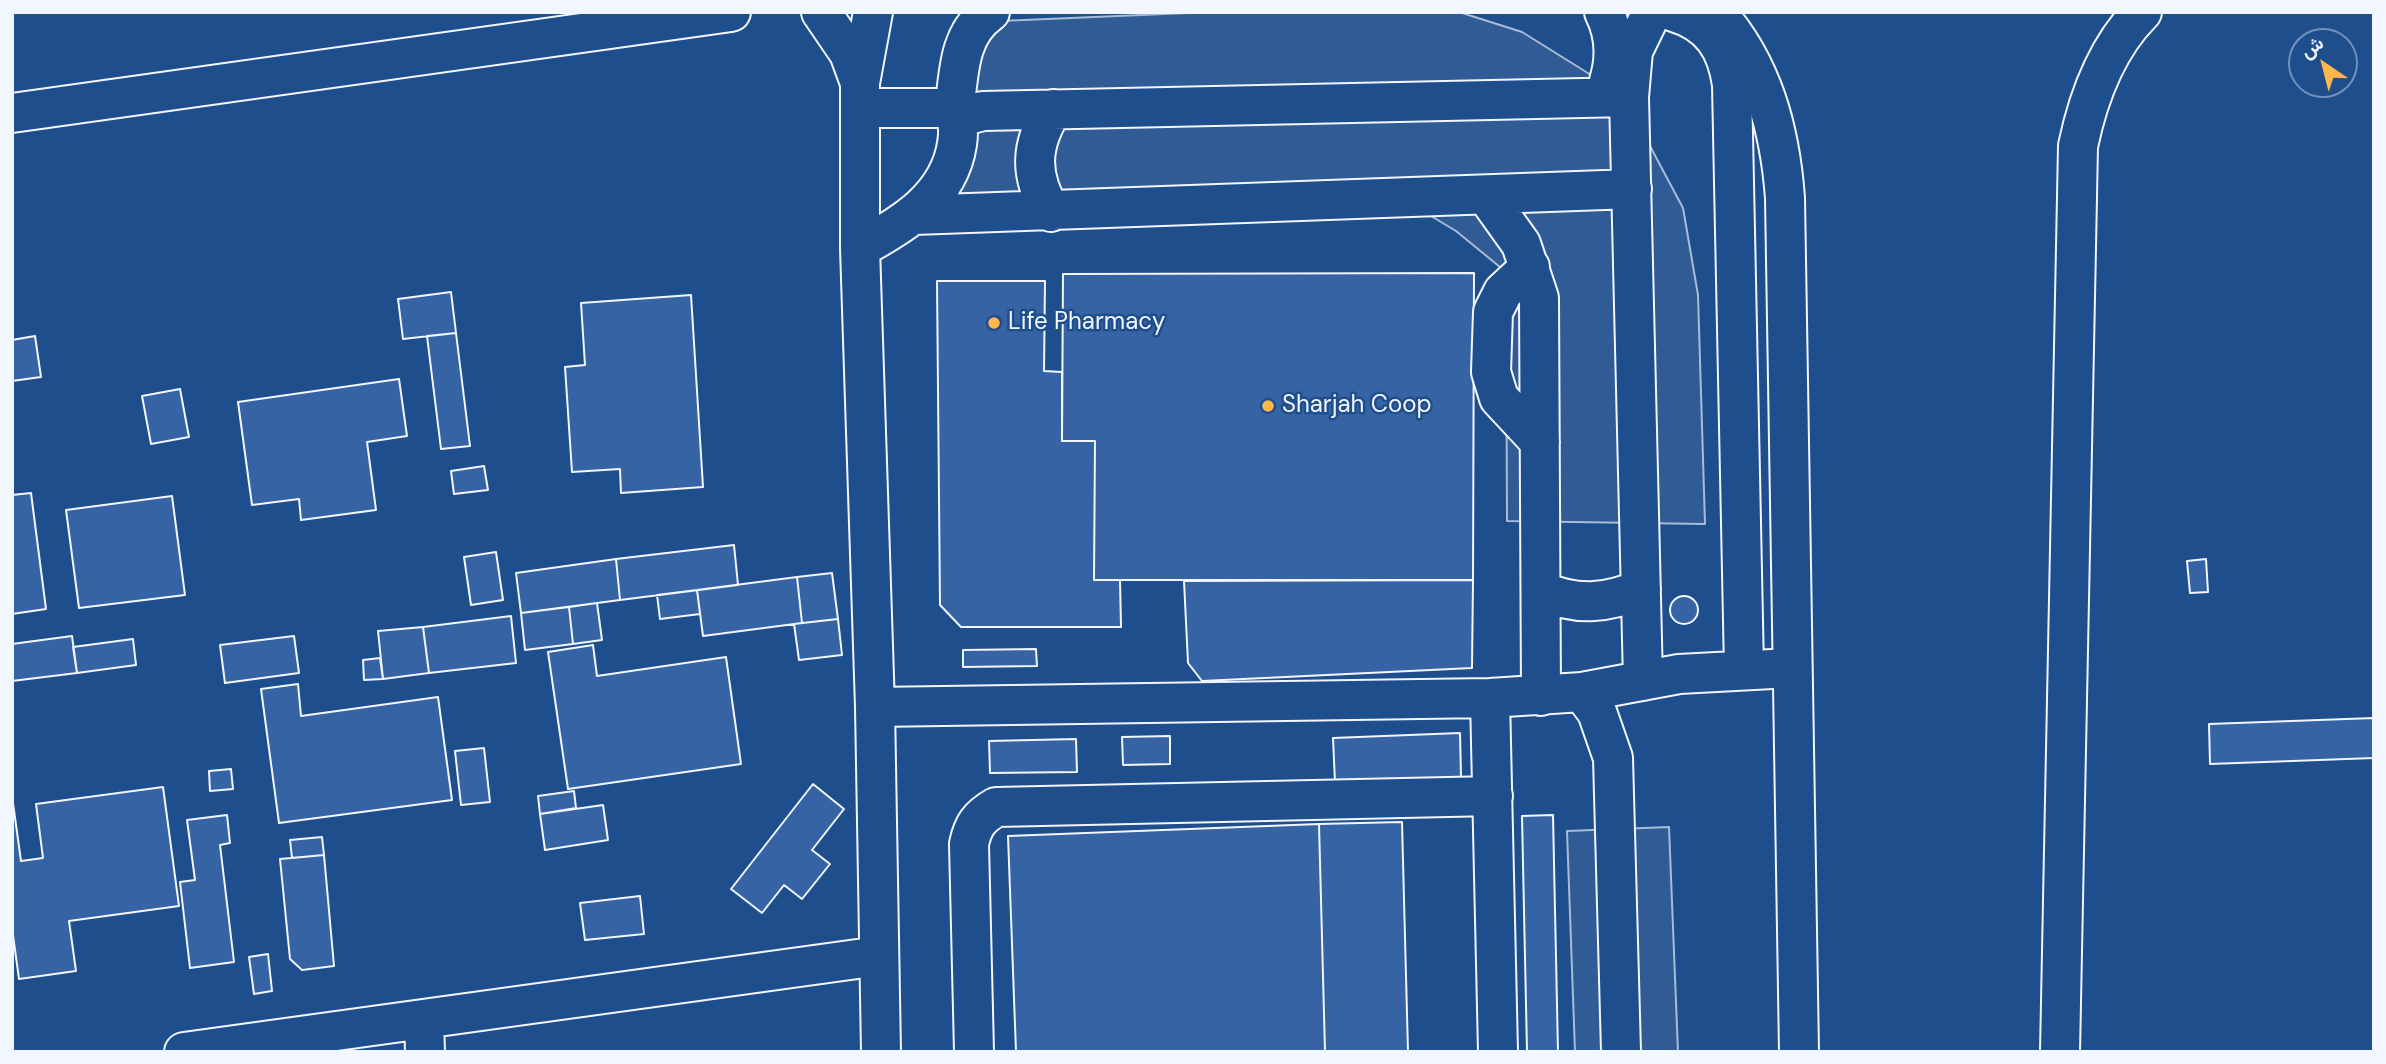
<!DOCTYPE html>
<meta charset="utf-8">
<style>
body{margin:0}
#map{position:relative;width:2386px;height:1064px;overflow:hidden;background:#1f4e8c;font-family:"DM Sans",Vazirmatn,sans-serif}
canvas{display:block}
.frame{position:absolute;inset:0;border:14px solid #f2f6ff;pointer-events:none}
.north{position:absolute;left:2288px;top:28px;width:70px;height:70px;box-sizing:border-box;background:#1f4e8c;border:2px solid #7391ba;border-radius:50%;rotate:325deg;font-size:19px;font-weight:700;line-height:28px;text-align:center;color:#f2f6ff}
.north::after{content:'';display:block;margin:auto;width:24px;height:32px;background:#ffb74d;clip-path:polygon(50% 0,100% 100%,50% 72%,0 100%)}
</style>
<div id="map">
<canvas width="2386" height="1064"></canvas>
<div class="frame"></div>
<div class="north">ش</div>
</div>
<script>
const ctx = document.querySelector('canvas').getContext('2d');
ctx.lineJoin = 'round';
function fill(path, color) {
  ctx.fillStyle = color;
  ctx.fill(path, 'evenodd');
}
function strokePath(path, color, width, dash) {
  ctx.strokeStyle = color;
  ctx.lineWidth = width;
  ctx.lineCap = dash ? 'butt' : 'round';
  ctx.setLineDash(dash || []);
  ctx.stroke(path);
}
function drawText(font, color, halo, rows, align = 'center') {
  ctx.font = font + ' "DM Sans",sans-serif';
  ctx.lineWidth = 5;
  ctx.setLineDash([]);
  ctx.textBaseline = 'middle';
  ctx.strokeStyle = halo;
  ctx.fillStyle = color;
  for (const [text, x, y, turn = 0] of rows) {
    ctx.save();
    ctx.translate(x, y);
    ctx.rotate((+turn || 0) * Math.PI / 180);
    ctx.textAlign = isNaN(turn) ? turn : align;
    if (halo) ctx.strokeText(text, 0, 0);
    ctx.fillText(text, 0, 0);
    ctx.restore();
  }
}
const built = new Path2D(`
 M1212,12H1459L1522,32L1591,75L1642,131L1683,208L1698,295L1705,524L1507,521L1506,272L1456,231L1406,201L957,218L953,23Z
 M1669,827L1678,1052H1575L1567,831Z`);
fill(built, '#305b95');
strokePath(built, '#a8bbd7', 2);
const building = new Path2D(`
 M1474,273L1473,580H1094L1095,441H1062L1063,274Z
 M937,281H1045L1044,371L1062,372V441H1095L1094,580H1120L1121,627H961L940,605Z
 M451,292L456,333L403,339L398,299Z
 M691,295L703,487L621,493L620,469L572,472L565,367L585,365L581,303Z
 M456,333L470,446L441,449L427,336Z
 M35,336L41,377L12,381V340Z
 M399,379L407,436L367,442L376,510L301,520L299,499L252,505L238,402Z
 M180,389L189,437L151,444L142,396Z
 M484,466L488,490L454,494L451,471Z
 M31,493L46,609L12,614V495Z
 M172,496L185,595L79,608L66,510Z
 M734,545L738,585L620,600L616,559Z
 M496,552L503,600L471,605L464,557Z
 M616,559L620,600L521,613L516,573Z
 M2206,559L2208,592L2190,593L2187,561Z
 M832,573L838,619L802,623L797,577Z
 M797,577L802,623L703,636L697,590Z
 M1473,580L1472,668L1202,681L1188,663L1184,581Z
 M697,590L700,614L660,619L657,595Z
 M1670 610a14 14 0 1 1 28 0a14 14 0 1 1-28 0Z
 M597,603L602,640L573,644L569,607Z
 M569,607L573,644L525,650L521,613Z
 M511,616L516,663L429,673L423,627Z
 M838,619L842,655L799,660L794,624Z
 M423,627L429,673L383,679L378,631Z
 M72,636L77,673L12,681V644Z
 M294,636L299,673L225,683L220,645Z
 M133,639L136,665L77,673L73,647Z
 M593,645L597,676L726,657L741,764L568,789L548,652Z
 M1036,649L1037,666L963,667V650Z
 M380,658L383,679L364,680L363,660Z
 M298,684L301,716L438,697L452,800L279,823L261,689Z
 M2374,718V758L2210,764L2209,724Z
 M1460,733L1461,777L1335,782L1333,738Z
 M1170,736V764L1123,765L1122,737Z
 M1076,739L1077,772L990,773L989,741Z
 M484,748L490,802L461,805L455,751Z
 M231,769L233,789L210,791L209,771Z
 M813,784L844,809L812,850L830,864L802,899L784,885L762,913L731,889Z
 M163,787L179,906L69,921L76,971L19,979L12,928V796L21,861L43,858L36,804Z
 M574,791L576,808L540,814L538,796Z
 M603,805L608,840L545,850L540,814Z
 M227,815L230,843L220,845L234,962L190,968L180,882L195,880L187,820Z
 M1553,815L1558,1052H1527L1522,816Z
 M1402,822L1408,1052H1325L1319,824Z
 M1319,824L1325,1052H1016L1008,836Z
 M322,837L324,855L292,858L290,840Z
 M324,855L334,966L302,970L290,959L280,859Z
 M640,896L644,934L585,940L580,903Z
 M268,954L272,991L254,994L249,957Z`);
fill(building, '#3563a3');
strokePath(building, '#f2f6ff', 2);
const minor = new Path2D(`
 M821,12L849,53L860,83
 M873,12L860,83V248L875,707L881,1052
 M1604,12C1615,34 1616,58 1609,81
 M1674,12C1711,23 1727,48 1732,85L1744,669
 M860,108H949C959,116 959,131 957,144C949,197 904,224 860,248
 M954,113C959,76 957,35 990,12
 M956,118L983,111L1629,97
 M1486,195L1521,244L1539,298L1541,696
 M1051,212C1029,175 1030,145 1053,109
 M914,215L1632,189
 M1530,267L1503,292L1493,312L1491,372L1499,398L1540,442
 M1541,591C1577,606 1606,604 1641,589
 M1643,681L1629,97L1633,51L1652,12
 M1582,692L1597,712L1613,758L1621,1052
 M1490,698L1498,1052
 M875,707L1490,698L1582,692L1679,674L1791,668
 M424,1019L425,1052
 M184,1052L879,956
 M974,1052L969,844C973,825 979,817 996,807L1493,796`);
const major = new Path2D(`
 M1716,12C1763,65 1780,130 1785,198L1799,1052
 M12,113L731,12
 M2060,1052L2078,146C2088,98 2106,48 2142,12`);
strokePath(minor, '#f2f6ff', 42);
strokePath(major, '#f2f6ff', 42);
strokePath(minor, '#1f4e8c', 38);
strokePath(major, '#1f4e8c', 38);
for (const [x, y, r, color] of [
 [994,323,7,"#ffb74d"],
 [1268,406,7,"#ffb74d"]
]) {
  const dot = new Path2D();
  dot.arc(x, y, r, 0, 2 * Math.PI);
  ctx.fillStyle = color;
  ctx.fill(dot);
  strokePath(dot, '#1f4e8c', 2.5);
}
drawText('24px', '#f2f6ff', '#1f4e8c', [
 ["Life Pharmacy",1008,323],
 ["Sharjah Coop",1282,406]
], 'left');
</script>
